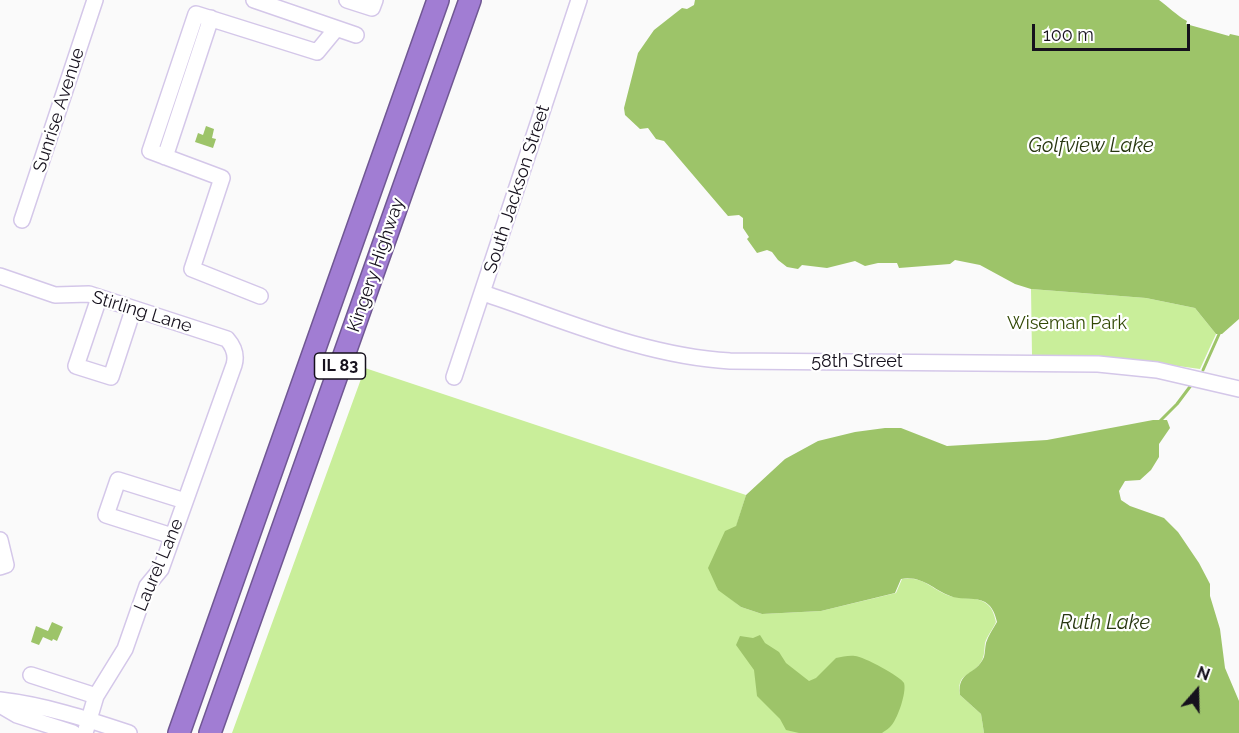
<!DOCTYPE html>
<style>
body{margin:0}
#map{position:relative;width:1239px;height:733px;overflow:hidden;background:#fafafa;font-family:Raleway,sans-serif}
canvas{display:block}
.north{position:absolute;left:1167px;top:661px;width:60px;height:60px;-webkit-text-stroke:4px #fff;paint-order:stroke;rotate:20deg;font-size:16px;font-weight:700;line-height:24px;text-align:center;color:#16111d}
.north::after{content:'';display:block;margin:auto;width:21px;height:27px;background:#16111d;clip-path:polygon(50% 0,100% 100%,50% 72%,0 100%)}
.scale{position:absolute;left:1032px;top:24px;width:158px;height:27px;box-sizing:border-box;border:3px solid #16111d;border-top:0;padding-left:8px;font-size:18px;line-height:21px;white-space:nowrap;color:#16111d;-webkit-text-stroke:4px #fff;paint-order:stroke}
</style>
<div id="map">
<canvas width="1239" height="733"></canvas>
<div class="north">N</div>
<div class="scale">100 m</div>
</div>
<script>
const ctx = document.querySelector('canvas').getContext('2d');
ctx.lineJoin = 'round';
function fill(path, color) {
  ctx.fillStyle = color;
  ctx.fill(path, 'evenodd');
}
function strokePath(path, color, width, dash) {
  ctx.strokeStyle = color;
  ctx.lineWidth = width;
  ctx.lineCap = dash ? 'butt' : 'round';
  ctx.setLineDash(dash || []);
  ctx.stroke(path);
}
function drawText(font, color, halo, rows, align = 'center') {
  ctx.font = font + ' Raleway,sans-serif';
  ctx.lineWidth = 4.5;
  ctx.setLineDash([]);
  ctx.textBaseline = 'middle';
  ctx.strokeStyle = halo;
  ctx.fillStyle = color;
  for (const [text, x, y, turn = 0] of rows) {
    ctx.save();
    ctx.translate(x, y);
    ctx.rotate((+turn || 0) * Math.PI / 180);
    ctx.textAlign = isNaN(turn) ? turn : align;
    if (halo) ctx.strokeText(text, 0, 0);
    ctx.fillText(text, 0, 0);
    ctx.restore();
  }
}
fill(new Path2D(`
 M1031,289L1146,298L1195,308L1216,334L1200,369L1119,358L1032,355Z
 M365,368L746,495L717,588L741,607L762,614L821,611L896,593L902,579C926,575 935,594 955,597C964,599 976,597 984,602C992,606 994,614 996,622C993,629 987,636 985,643C984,651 985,659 978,666C967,678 957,674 960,695L981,714L984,733H232Z`), '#c9ee9a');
fill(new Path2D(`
 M695,0H1159C1169,7 1176,15 1187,21L1186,24L1229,36L1230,34L1239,36V319L1222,334H1216L1195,308L1146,298L1031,289L1015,284L980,265L955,260L950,264L899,268L897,263H878L865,266L855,261L827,268L802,265L798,269L787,267L778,260L772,252L767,250L757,253L747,239L749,237L743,228V218L739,215L728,216L664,141L656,139L648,128L640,129L625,115L624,108L638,53L654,30L682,8L687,9L694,5Z
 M206,126L214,129L212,138L216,139L213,148L195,142L198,133L203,135Z
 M1153,420H1167L1170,428L1159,444V457L1151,470L1140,480L1125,481L1119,491L1121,500L1130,506L1164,518L1178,532L1199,563L1210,584V596L1220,629L1225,668L1239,701V733H984L981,714L960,695C957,670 976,676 984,657C985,653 985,648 986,643C988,636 993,629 997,622C995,614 993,607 985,602C976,597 963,600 953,597C934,591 923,575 901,579L895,593L821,611L762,614L741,607L718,590L708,568L725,531L736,526L746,495L785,459L818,441L855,432L885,428H901L947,446L1047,440Z
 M52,622L63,627L57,641L53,639L52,641L43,637L39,645L31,642L36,626L48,631Z
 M760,635L765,643L779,652L786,663L809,681L816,678L836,658C842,657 849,655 855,656C863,656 901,677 904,683C907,692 897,721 890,727C887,730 884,731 882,733H799L786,730L780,719L757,696L754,670L736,645L740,636L753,638Z`), '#9dc469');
strokePath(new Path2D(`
 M1203,370L1220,332
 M1160,421L1177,404L1192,384`), '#9dc469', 3);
const minor = new Path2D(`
 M254,0L356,35
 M347,0L372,8L375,0
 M165,157L211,18
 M22,220L95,0
 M0,276L55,295L89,294L227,339C234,347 237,355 234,365L161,569L147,586L125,649L96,696L85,733
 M483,293C564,320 644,356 730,361L1098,364L1157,370L1239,389
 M260,296L192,269L222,178L150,151L196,14L317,52L336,29
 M99,298L76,366L111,377L133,310
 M454,377L579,0
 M172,536L106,515L118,480L185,501
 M0,540L6,565L0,567
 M31,675L96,696
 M0,700C44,705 87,719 129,733
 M0,705L17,715L73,733`);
const highway = new Path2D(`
 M179,733L438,0
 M210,733L470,0`);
strokePath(minor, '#d4c7e9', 18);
strokePath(highway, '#705793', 24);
strokePath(minor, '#fff', 15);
strokePath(highway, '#a17dd3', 21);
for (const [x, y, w] of [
 [340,366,51]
]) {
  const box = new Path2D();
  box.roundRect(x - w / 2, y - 13, w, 26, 4.5);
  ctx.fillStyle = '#fff';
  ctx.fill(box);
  strokePath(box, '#16111d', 1.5);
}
drawText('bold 16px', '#16111d', null, [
 ["IL 83",340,366]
]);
drawText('18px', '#16111d', '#fff', [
 ["Sunrise Avenue",59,110,-72],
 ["South Jackson Street",517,189,-72],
 ["Kingery Highway",376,265,-71],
 ["Stirling Lane",142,312,17],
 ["58th Street",857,362],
 ["Laurel Lane",159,565,-67]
]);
drawText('18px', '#324905', '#fff', [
 ["Wiseman Park",1067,324]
]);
drawText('italic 20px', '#283711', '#fff', [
 ["Golfview Lake",1091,146],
 ["Ruth Lake",1105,623]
]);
</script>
